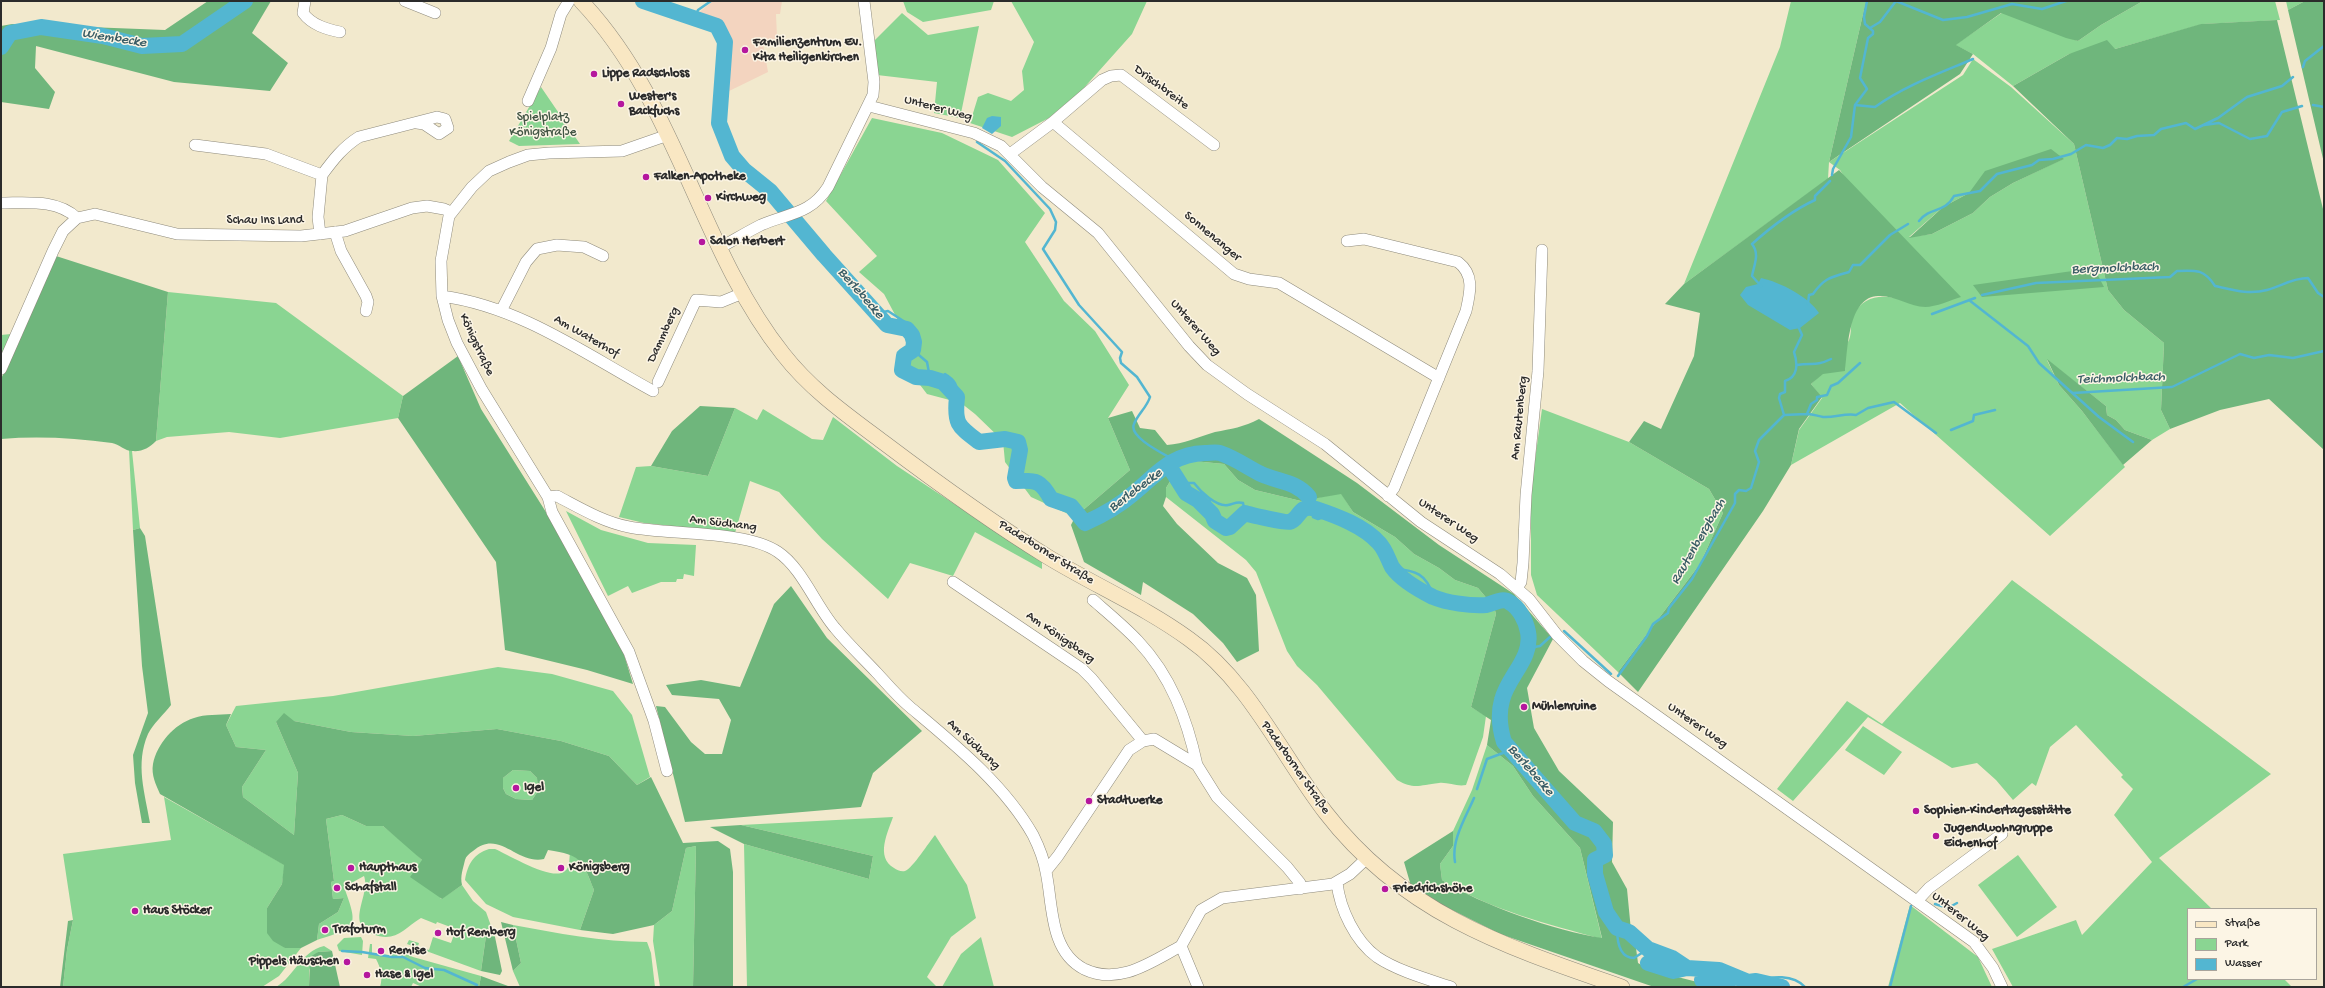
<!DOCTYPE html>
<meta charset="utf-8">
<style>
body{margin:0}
#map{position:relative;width:2325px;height:988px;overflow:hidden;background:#f2e9cd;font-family:"Gochi Hand",sans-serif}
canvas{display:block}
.frame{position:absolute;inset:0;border:2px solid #2b2b2b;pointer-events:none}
.legend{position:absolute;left:2187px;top:908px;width:130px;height:72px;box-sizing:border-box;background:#fcf5e5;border:1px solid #a8a49b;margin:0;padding:5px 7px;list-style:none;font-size:12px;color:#2b2b2b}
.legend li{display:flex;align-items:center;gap:8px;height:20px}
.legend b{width:20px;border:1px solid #a8a49b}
</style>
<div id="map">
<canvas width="2325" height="988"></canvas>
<div class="frame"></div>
<ul class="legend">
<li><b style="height:5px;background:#f9e7c3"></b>Straße</li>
<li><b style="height:11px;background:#8ad592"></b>Park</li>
<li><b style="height:11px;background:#53b6d1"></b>Wasser</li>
</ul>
</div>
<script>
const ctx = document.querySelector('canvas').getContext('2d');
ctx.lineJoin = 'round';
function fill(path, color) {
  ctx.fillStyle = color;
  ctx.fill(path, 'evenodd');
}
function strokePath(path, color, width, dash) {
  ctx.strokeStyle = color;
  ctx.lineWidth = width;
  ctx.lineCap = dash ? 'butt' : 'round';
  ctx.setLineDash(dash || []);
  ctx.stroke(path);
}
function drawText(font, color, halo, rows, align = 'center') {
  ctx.font = font + ' "Gochi Hand",sans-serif';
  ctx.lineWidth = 3;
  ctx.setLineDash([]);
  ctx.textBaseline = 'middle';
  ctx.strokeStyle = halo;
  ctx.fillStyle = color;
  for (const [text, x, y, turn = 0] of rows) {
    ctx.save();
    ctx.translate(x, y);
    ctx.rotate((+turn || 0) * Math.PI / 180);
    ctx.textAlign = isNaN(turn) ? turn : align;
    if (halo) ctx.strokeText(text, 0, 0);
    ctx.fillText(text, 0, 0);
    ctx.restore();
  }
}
fill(new Path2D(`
 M713,1H782L780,14H776L777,38L763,44L768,72L725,93L728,62L726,38L723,30L710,19L700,17L697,14Z`), '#f3d4bf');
fill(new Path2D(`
 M903,1H994L991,10L923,22L907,12Z
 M1011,1H1147L1132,34L1082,90L1049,118L1012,137L970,123L978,97L988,93L1011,101L1024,90L1022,71L1034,42Z
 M1791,1H1866L1829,162L1963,75L1973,59L2011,87L2074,144L2108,290L2124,310L2164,343L2161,410L2170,429L2152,440L2125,430L2116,420L2107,415L2106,406L2047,360L2059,385L2082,411L2125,467L2050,536L1900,403L1791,465L1799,430L1822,398L1811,384C1821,375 1844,352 1849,340C1852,333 1850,323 1853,316C1868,285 1901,299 1926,307L1840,170L1829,162L1828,179L1684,284L1780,47ZM2063,159L2013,183L1990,197L1973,213L1932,234L1909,237L1943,207L1969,193Z
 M2143,1H2275L2280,20L2203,24L2115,49L2069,54L2013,86L1973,54L1955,45L2003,12L2078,41L2101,25Z
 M2286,1H2305L2288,10Z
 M902,13L928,35L979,26L960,118L934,113L937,82L877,75L872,43Z
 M541,87L580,144L519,146L509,141Z
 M872,118L942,133L998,160L1045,213L1025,242L1064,301L1095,331L1129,385L1108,418L1130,470L1075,517L1031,497L1005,462L1003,441L975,414L961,403L927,394L907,368L909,341L884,294L859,272L877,256L826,201Z
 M168,292L276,303L403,396L398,418L280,438L229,432L167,437L156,441Z
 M11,334L1,358V335Z
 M735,408L757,420L763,409L812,439L823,440L833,417L897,466L1042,562V569L975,532L953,576L910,563L888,599L822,539L779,492L750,481L735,533L644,523L619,517L636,467L651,466L708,476Z
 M1542,409L1629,442L1709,489L1723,513L1700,564L1618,672L1537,595L1531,575V489Z
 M129,450L132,451L140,528L133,530Z
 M1183,460L1224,464L1238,480L1255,490L1301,501L1341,493L1353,512L1395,537L1414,554L1439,568L1455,580L1478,588L1494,607L1496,614L1471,707L1486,716L1483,737L1466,785C1457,787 1448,782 1439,783C1419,785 1415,790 1397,780L1317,685L1297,666L1287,651L1256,572L1246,560L1166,497V488Z
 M566,511L601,530L648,543L696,545L694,576L684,574L683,579H677L676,582H661L632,593L628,586L608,596Z
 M2012,580L2271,774L2159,858L2212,909H2188V979H2284L2292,987H2013L1992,949L2076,920L2082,935L2152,862L2114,815L2133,789L2121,777L2123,775L2076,725L2050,747L2036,786L2032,783L2013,800L1996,780L1977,763L1952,768L1868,717L1793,801L1777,789L1847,701L1882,724Z
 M498,667L552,674L613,691L632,715L650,777L637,785L609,756L561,741L497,729L413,736L351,732L294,721L276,722L298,773L294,835L243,797L242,787L266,750L236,747L226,725L236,706L333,696Z
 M1863,726L1902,752L1884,775L1845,750Z
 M1487,745L1513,766L1533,796L1580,848L1602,939C1548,924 1490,910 1442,880L1440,864L1453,846V831L1472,790Z
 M513,770L530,771L537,778L538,791L532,800L516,799L506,794L503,788V778Z
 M164,797L285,865L282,884L267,908L285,948H301L279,976L262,987H63L67,950L73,920L63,854L171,840Z
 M342,815L366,826H383L410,848L422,860L441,899L462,885L473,901L486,912L495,937L486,936L481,971L407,944L409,940L419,943L418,946L429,950L433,937L451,943L456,929L437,922L436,924L421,918C403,929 396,943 372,934C345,923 371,895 364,876L344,887C359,928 357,927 317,940L319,924L338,912L344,898L333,899L331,882L334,881L326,819Z
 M893,817C888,832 875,857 894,868C897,870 901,872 905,871C913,868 929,842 935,835L967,885L976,918L951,937L927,977L937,987H747L744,844L869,879L873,856L741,825Z
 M696,846L693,987H660L653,941L654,925L672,911L686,848Z
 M489,849H495C509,855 553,882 565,871C570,868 569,859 570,853L583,863L594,890L580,930L513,917L486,904L465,880C468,863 474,854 489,849Z
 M2018,855L2057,907L2017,937L1978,885Z
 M1910,905L1978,957L1992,987H1888Z
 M513,925C557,933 602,942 647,942L651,953L655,987H520L513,971L521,963Z
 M361,937L363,941L362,955L339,951L337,945L344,938Z
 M981,937L994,987H942L961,954Z
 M370,944H372V953L389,955L391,947L413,957L481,976L479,987H422L413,983L411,987H380C383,978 381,968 376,959L368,958Z
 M324,946L332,951L318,952L309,970V987H276C295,976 300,952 324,946Z`), '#8ad592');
fill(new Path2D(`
 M208,1H271L252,33L288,63L270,91L174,82L36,46L35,68L55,92L49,109L1,102V26L12,24L165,30Z
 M1866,1H2143L2101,25L2078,41L2066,38L2001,13L1956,45L1973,54L1960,74L1829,162Z
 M2305,1H2324V163L2288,10Z
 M2277,20L2324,213V450L2269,399L2220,410L2170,429L2161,410L2164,343L2124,310L2108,290L2074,144L2013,86L2069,54L2107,40L2115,49L2201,24Z
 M2051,149L2064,159L2013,183L1990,197L1973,213L1932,234L1909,238L1943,207L1969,193L1985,171Z
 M1839,170L1961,297C1951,300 1936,307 1925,307C1910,307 1895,295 1878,296C1848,297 1848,349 1845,371L1823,374L1811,384L1822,397L1799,429L1791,465L1763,511L1638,692L1618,672L1700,564L1723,513L1709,489L1629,442L1644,421L1661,429L1694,356L1700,313L1665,304L1684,284Z
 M56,256L168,292L156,441C149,448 142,452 132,451C125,451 119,444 112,443C75,438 38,436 1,439V379Z
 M2094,268L2104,287L1982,297L1973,285Z
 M458,356L481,409L556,528L622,648L633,684L587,670L505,650L496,562L398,418L403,396Z
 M2047,359L2106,406L2107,415L2116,420L2125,430L2152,440L2123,465L2082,411L2059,385Z
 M700,406L735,408L708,476L651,466L672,431Z
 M1132,411L1140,428L1155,430L1167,445C1184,444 1198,437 1215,432C1231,429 1244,427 1259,419L1357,483L1439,545L1514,594L1553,639L1527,688L1534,728L1559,771L1613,822L1612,862L1627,889L1632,941L1636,948L1638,963L1650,970L1717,987H1654L1500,934L1444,906L1411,886L1404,862L1453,831V846L1440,864L1442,880C1481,905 1556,931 1602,938L1580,848L1533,796L1513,766L1487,745L1491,720L1471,707L1496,614L1494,607L1478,588L1455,580L1439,568L1414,554L1395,537L1353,512L1341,494L1301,501L1255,490L1238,480L1224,464L1183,460L1166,488V497L1163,506L1177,524L1218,563L1247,578L1256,595L1259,651L1237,662L1223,643L1193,614L1143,582L1141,595L1084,562L1071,525L1075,517L1130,470L1108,418Z
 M140,528L145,536L171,705C164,714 153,724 148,734C135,764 145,793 150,823H142L135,783L133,755L148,713L142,666L133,530Z
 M791,586L827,638L922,731L873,773L861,807L685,822L656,706L665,707L691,742L705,754H722L731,720L719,699L672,695L666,685L701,680L740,687L774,604Z
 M284,713L294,721L351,732L413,736L497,729L561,741L609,756L637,785L651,777L683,843L718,841L730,849L733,872V987H693L696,846L686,848L672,911L654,925L613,934L580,930L594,890C582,860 582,855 548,850L544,859C517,865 499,828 473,851C469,854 466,856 465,860C463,869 460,876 462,885L442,899L410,877L422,860L383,826H366L342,815L326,819L334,881L331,882L333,899L344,898L338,912L319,924L317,940L301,948H285L273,941L267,933V908L282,884L284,865L160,794C156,785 151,775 153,764C157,744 174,724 194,718C205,714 219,715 231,714L226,725L236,747L266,750L242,787L243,797L294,835L298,773L276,722ZM513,770L530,771L537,778L538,791L532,800L516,799L506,794L503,788V778Z
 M741,825L873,856L869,879L744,844L710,827Z
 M73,920L67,950L63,987H60L68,921Z
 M501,922L513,925L521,963L513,971Z
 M486,936L495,937L502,971L500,975L481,971Z
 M332,951L340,987H309L310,957L318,952Z
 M481,976L508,986L509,987H479Z`), '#6fb67c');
fill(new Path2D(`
 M992,116L1001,117V126L992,134L982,128L987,118Z
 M1761,278C1780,282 1809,297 1819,313L1800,328L1790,330L1748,305L1740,295L1746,287L1758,284Z`), '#53b6d1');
strokePath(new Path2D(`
 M694,19L698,10L711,1
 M1870,28L1880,22L1896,1L1943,20L1967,17L2012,4L2042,9L2066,1
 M2303,67L2305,61L2324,46
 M1855,105L1875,107C1904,86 1940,73 1973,59
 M2313,105L2324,107
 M2204,125L2219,123L2250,139L2267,136L2282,112L2302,106
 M977,142L1005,161L1050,209L1056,222L1055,230L1043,249L1079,305L1122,352L1120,358L1121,363L1137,377L1150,397C1147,407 1138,414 1134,424C1128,437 1164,454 1174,460
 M1832,175L1833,169L1851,137L1855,105L1867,89L1860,78L1868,38L1873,34V31L1865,24L1864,17L1867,1
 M1919,221C1931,206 1944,214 1954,196L1980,191L1997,174L2032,165L2039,160L2053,159L2071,154L2086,145L2103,148L2110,145L2117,138L2127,139L2137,136L2154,135L2161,129L2186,123L2195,129L2218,118L2247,97L2282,86L2293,77
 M1761,286L1752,276C1754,265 1760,254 1752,244C1772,226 1791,211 1815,200V196L1830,181
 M1982,295L2036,283L2170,277L2177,271C2196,270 2204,269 2215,286C2233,290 2249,295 2267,290C2282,286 2292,278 2308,278L2318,293L2324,297
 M1969,300L2028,346L2039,363L2099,417L2133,442
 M1808,304L1809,295L1813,294C1824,278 1831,277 1849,272L1853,265H1860L1890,235L1908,224
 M879,313L888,311L905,322L907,329
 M1932,314L1975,298
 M913,350L927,362L930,378
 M1797,365C1812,362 1815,367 1831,359
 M939,381L945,374C955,380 958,385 957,397
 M2073,393L2172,387L2240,354L2254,358L2269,355L2293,358L2324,351
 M1807,414C1814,414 1817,416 1823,417C1834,418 1845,413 1856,415L1868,408L1894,402L1936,433
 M1784,415L1807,414L1811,404L1817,400V397L1827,395L1831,386L1838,383L1860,363
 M1951,430L1973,421L1974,415L1995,410
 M1180,483H1194C1200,491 1216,507 1228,505C1234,504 1236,501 1243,503L1245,513
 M1195,498L1202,492
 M1311,508L1313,517L1318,519L1330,515
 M1209,511L1210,499
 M1393,568C1416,571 1426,573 1434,597
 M1564,631L1611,674
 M1529,648L1540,646L1550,637
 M1618,676L1647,636L1653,624L1668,613L1669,608L1692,579L1735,503V494L1739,490L1746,491L1751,488L1759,462L1755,451L1759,440L1784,415L1779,398L1780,394L1785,392V381C1798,377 1798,364 1794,352L1802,335L1798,326
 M1477,789L1487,759L1511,750
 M1455,862C1451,840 1466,817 1474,798
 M1935,904L1948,908L1957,903
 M1617,928C1617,939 1618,958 1634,958L1648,949
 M342,951L362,952L392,957H403L425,968L444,970L477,985
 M1756,981C1772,976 1793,974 1805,987
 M1890,987L1911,906
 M2183,987L2197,979`), '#53b6d1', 2.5);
strokePath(new Path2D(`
 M643,1L717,26L725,42L719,123L732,156L744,170L770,191L824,255L887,325L907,329L912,335L914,342L913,350L904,356L902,370L916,377L930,378L943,382L957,397C954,424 958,426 979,442L1005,439L1018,442L1020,450L1015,478L1016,481C1037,480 1041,481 1051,499L1071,506L1085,523C1103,515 1119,506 1134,493C1158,473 1172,454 1205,453C1210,453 1216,452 1220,453C1235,458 1247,467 1261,474C1278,482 1296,481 1309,497
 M1,47L10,33L41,27L103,36L142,46L182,44L245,1
 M1169,466L1186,493L1198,500L1212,514L1215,521L1226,528L1230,527L1245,513C1250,515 1287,523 1289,522C1300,520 1298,503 1316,509C1337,516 1364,526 1379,543C1385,549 1388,559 1392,567C1401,580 1419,590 1433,597C1447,603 1471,606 1486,605C1493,604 1502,597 1509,602C1519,607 1526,621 1528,632C1533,658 1508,676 1502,700C1498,714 1500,729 1504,742L1575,823L1594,831L1604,844L1605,855L1595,860V874L1606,912L1617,928L1629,932L1648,949L1672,958L1687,968L1719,970L1748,982L1756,981L1782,987
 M1648,963L1673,971L1687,968
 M1702,980L1721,983L1736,977`), '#53b6d1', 16);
const street = new Path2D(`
 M305,1L303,13C312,25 326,29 340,32
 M405,1L435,13
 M528,101L551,48L561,14L569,1
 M869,106L974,133L1001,146L1042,187L1098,233L1189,346L1207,365L1247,394L1325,444L1421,522L1500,574L1529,599L1557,635L1583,661L1608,681L1974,942L1993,968L2002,987
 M1053,122L1102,80L1111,76L1121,75L1214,145
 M195,145L266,154L322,175L318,217L320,234
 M1010,154L1053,122L1234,274L1249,279L1279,283L1439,378
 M322,175C333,160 343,147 359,137L437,117L445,119L448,128L439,134L424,124L417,123
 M1,203C27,203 57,199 77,218L95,214L177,234L301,236L345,231L412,208L427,206L444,209L451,212
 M335,232L341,251L366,296L368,302L366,311
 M1347,241L1364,239L1458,262C1475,275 1470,293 1466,311L1394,488L1388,496
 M721,247C734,240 747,232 761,225C788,213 810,215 828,187L873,95L874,82L864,1
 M442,296C521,307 585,354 653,391
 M501,311L526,262L537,249L557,245L584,247L603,256
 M1,369L53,251L63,231L77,218
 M658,382L696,300L721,302L743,293
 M548,497L557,496C580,508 603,522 629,527C669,535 746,530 778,552C802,568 816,606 835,628C848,644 863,658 877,673C887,684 898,697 910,707C954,744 1004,784 1033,835C1038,845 1044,860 1046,872C1053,904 1049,951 1084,969C1119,986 1151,962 1181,946
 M953,582L1082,669L1092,679L1143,741
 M1517,588L1521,582L1523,563L1526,495L1538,371L1542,250
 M1093,600C1108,613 1124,626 1138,641C1171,676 1187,719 1197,765
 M667,771L654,721L629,652L552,512L548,497L482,390L457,343L448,320L442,296L441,261L449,216L472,187L489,171L509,162L528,155L549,153L622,151L668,135
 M1046,871L1058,856L1129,750L1143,741L1154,739L1197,765L1217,797L1287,867L1300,883V889
 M1337,883C1340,909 1355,941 1377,957C1398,971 1427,979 1451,987
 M1917,901L1929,888L2002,834
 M1198,987L1181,946L1201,910L1222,898L1333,884L1350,874L1366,859`);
const secondary = new Path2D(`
 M581,1C677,102 699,248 783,354C811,390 847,415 883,442C936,482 991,522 1048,557C1094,585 1145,607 1189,639C1249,681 1282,756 1326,813C1404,914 1506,947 1622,987`);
strokePath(street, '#8e8a7c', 12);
strokePath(secondary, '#8e8a7c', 16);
strokePath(street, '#fff', 11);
strokePath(secondary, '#f9e7c3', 15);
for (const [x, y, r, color] of [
 [745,50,4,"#b5179e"],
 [594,74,4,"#b5179e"],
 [621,104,4,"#b5179e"],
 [646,177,4,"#b5179e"],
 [708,198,4,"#b5179e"],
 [702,242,4,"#b5179e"],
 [1524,707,4,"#b5179e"],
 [516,788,4,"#b5179e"],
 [1089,801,4,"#b5179e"],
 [1916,811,4,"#b5179e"],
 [1936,836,4,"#b5179e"],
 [351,868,4,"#b5179e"],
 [561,868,4,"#b5179e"],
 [337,888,4,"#b5179e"],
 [1385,889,4,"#b5179e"],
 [135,911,4,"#b5179e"],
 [325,930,4,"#b5179e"],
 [438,933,4,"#b5179e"],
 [381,951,4,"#b5179e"],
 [347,962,4,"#b5179e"],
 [367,975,4,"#b5179e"]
]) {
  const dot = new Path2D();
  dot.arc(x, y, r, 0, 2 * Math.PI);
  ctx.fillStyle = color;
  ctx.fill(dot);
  strokePath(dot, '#fcf5e5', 1.5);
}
drawText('bold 13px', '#2b2b2b', '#fcf5e5', [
 ["Familienzentrum Ev.",753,43],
 ["Kita Heiligenkirchen",753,58],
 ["Lippe Radschloss",602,74],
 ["Wester's",629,97],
 ["Backfuchs",629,112],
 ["Falken-Apotheke",654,177],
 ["Kirchweg",716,198],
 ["Salon Herbert",710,242],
 ["Mühlenruine",1532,707],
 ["Igel",524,788],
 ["Stadtwerke",1097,801],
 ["Sophien-Kindertagesstätte",1924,811],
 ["Jugendwohngruppe",1944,829],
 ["Eichenhof",1944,844],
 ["Haupthaus",359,868],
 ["Königsberg",569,868],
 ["Schafstall",345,888],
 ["Friedrichshöhe",1393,889],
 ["Haus Stöcker",143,911],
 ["Trafoturm",333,930],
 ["Hof Remberg",446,933],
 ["Remise",389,951],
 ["Pippels Häuschen",339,962,"right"],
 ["Hase & Igel",375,975]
], 'left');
drawText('13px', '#2b2b2b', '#fcf5e5', [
 ["Drischbreite",1161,88,37],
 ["Unterer Weg",938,109,15],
 ["Schau Ins Land",265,221],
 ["Sonnenanger",1212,237,40],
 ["Unterer Weg",1195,328,49],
 ["Dammberg",664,335,-65],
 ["Am Waterhof",586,337,30],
 ["Königstraße",476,345,65],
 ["Am Rautenberg",1520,418,-84],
 ["Unterer Weg",1448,521,34],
 ["Am Südhang",723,524,7],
 ["Paderborner Straße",1046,553,32],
 ["Am Königsberg",1060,638,35],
 ["Unterer Weg",1697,726,35],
 ["Am Südhang",973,745,43],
 ["Paderborner Straße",1295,768,55],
 ["Unterer Weg",1960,917,39]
]);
drawText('13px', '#435645', '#fcf5e5', [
 ["Spielplatz",543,118],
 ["Königstraße",543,133]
]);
drawText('italic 14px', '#395c65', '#fcf5e5', [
 ["Wiembecke",114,39,9],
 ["Bergmolchbach",2115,269,-2],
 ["Berlebecke",860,294,49],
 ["Teichmolchbach",2121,379,-2],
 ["Berlebecke",1136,491,-37],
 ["Rautenbergbach",1699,542,-60],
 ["Berlebecke",1530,771,49]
]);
</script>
